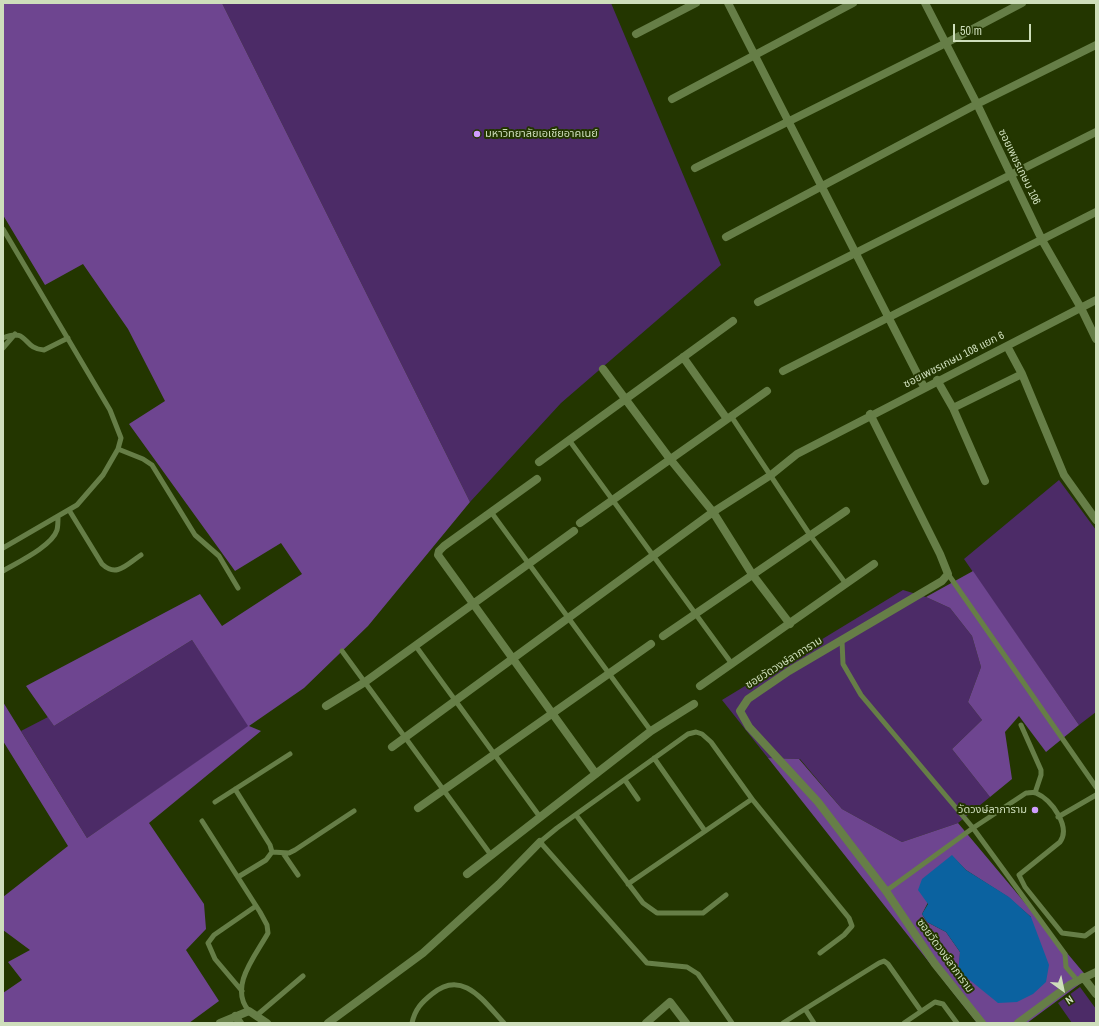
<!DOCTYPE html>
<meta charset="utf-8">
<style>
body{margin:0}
#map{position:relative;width:1099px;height:1026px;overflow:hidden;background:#233600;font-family:"Archivo Narrow",sans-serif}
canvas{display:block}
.frame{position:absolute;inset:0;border:4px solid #cedebb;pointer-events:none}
.north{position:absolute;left:1043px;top:970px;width:40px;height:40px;-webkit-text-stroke:3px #233600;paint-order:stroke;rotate:147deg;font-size:11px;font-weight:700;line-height:16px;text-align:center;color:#cedebb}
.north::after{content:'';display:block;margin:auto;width:14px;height:18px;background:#cedebb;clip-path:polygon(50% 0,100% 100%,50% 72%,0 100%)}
.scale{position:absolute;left:953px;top:24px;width:78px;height:18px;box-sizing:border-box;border:2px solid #cedebb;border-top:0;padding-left:5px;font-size:12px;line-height:14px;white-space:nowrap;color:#cedebb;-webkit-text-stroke:3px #233600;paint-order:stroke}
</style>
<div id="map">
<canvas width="1099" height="1026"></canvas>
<div class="frame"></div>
<div class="north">N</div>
<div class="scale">50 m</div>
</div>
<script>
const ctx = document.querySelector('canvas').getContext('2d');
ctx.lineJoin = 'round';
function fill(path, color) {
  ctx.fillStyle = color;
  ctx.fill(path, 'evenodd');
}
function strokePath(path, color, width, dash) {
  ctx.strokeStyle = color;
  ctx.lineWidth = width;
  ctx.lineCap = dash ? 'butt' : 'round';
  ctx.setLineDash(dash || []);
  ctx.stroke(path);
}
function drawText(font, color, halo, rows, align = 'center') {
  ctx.font = font + ' "Archivo Narrow","Noto Sans Thai",sans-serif';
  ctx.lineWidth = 4;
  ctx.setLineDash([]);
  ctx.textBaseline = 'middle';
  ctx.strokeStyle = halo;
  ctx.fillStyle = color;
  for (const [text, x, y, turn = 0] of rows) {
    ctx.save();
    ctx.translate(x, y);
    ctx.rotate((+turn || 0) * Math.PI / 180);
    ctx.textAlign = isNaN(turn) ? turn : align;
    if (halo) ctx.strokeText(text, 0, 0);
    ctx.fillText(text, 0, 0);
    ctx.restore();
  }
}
fill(new Path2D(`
 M222,3H611L721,265L561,403L470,502Z
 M1059,480L1096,530V712L1079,725L964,559Z
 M903,590L926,597L950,608L972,636L981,667L968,702L982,720L952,749L990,797L958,823L902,842L842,809L800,759L768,758L722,700Z
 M192,640L249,726L87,838L21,731L48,717L54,726Z
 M1080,987L1096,1009V1023H1072L1058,1003Z`), '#4c2b67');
fill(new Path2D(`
 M3,3H222L470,502L368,626L304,688L249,726L261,731L149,823L204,904L206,929L186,950L219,1001L189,1023H3V993L22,980L8,962L30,950L3,930V897L68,846L3,741V702L87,838L248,726L192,640L54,726L26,686L200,594L222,626L302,574L281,543L235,571L129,424L165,401L128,329L83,264L45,285L3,215Z
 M973,571L1079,725L1046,752L1019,716L1005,732L1012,779L990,797L952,749L982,720L968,702L981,667L972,636L950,608L926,597Z
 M768,758L799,759L842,809L902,842L958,823L1088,978L1027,1023H977ZM952,856L966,870L1008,897L1031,917L966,977L959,974L960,952L946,932L927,922L922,914Z`), '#6e4590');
fill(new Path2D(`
 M952,855L966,870L1009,897L1031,917L1049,965L1046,982L1033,994L1017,1002L998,1003L966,977L958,974L960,952L946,932L927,922L922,914L928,904L918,890L922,879Z`), '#0b62a0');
strokePath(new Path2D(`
 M3,229L110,410L121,438L118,449L103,475L77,505L3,548
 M3,338C29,327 22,349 44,350L68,338
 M3,348L15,334
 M731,416L810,535L846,584
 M569,440L732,664
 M118,449L143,459L152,465L195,535L219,556L238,588
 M69,510L102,564C117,578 127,564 141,555
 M491,512L651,731
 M3,571C18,562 52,546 57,530C58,526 58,521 58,517
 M948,574L1096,787
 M842,641L843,664L861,695L973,828L1026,793C1029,793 1033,792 1036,793C1052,800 1071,827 1060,842L1019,875L1025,887L1062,933L1085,936L1096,928
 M415,645L540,817
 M342,651L491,855
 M1021,725L1041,770V775L1035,793
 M654,758L705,831
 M625,780L638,799
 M235,789L270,845L272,852L266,860L238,877
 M215,802L290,754
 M576,815L643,903L657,913H703L726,895
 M1058,817L1096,795
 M202,821L260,912L267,925L268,933C256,955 228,987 249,1011
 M272,852L289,853L295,850L354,811
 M283,853L298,875
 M628,884L752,799
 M886,891L973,828L1065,954L1066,967L1077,980
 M242,991L215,959L208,943L214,935L256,906
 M256,1016L303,976
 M412,1023C415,1009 422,1002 432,994C463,968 484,1002 504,1023
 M732,1023L698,974L687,967L647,963L540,842L557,828L688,734L696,732L702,734L711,742L752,799L849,918L852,926L844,935L820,953
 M783,1023L805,1009
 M814,1023L805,1009L879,963L884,961L888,964L921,1011
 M904,1023L935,1002L943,1004L957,1023`), '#667e47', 5);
strokePath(new Path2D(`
 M728,3L924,387
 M925,3L977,104L1042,240L1081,308L1096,339
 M636,34L696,3
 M672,99L853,3
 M695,168L946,43L1022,3
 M726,237L977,104L1096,45
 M758,302L1096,132
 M1007,346L1022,374L1064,475L1096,520
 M683,357L727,419
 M603,369L670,459L713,512L752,574L790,624
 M783,371L1096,212
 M937,380L953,408L985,481
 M953,408L1022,374
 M870,414L940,554L948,574L942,581L789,671L748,699L740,711L749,727L818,802L886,891L935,964L982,1023
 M539,462L733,321
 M537,479L444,546L439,551L438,555L596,774
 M580,523L767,391
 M663,636L846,511
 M700,686L874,564
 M326,706L365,682L574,531
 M392,747L713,512L771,475L797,454L1096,300
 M418,808L651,644
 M467,874L651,731L694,704
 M1083,977L1096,994
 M235,1016L240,1023
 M220,1023L249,1011L267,1023
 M328,1023L423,953L499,884L540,842
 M646,1023L670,1002L686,1023
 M1018,1023L1071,984L1096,972`), '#667e47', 8);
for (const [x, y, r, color] of [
 [477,134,4,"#d09dfe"],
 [1035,810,4,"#d09dfe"]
]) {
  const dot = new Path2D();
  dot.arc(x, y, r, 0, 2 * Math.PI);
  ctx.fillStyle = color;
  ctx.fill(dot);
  strokePath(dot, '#233600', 1.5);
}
drawText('11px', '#cedebb', '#233600', [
 ["มหาวิทยาลัยเอเชียอาคเนย์",485,134],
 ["วัดวงษ์ลาภาราม",1027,810,"right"]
], 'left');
drawText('11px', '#cedebb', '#233600', [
 ["ซอยเพชรเกษม 106",1019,167,64],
 ["ซอยเพชรเกษม 108 แยก 6",954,360,-27],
 ["ซอยวัดวงษ์ลาภาราม",784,663,-32],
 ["ซอยวัดวงษ์ลาภาราม",945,956,54]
]);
</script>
